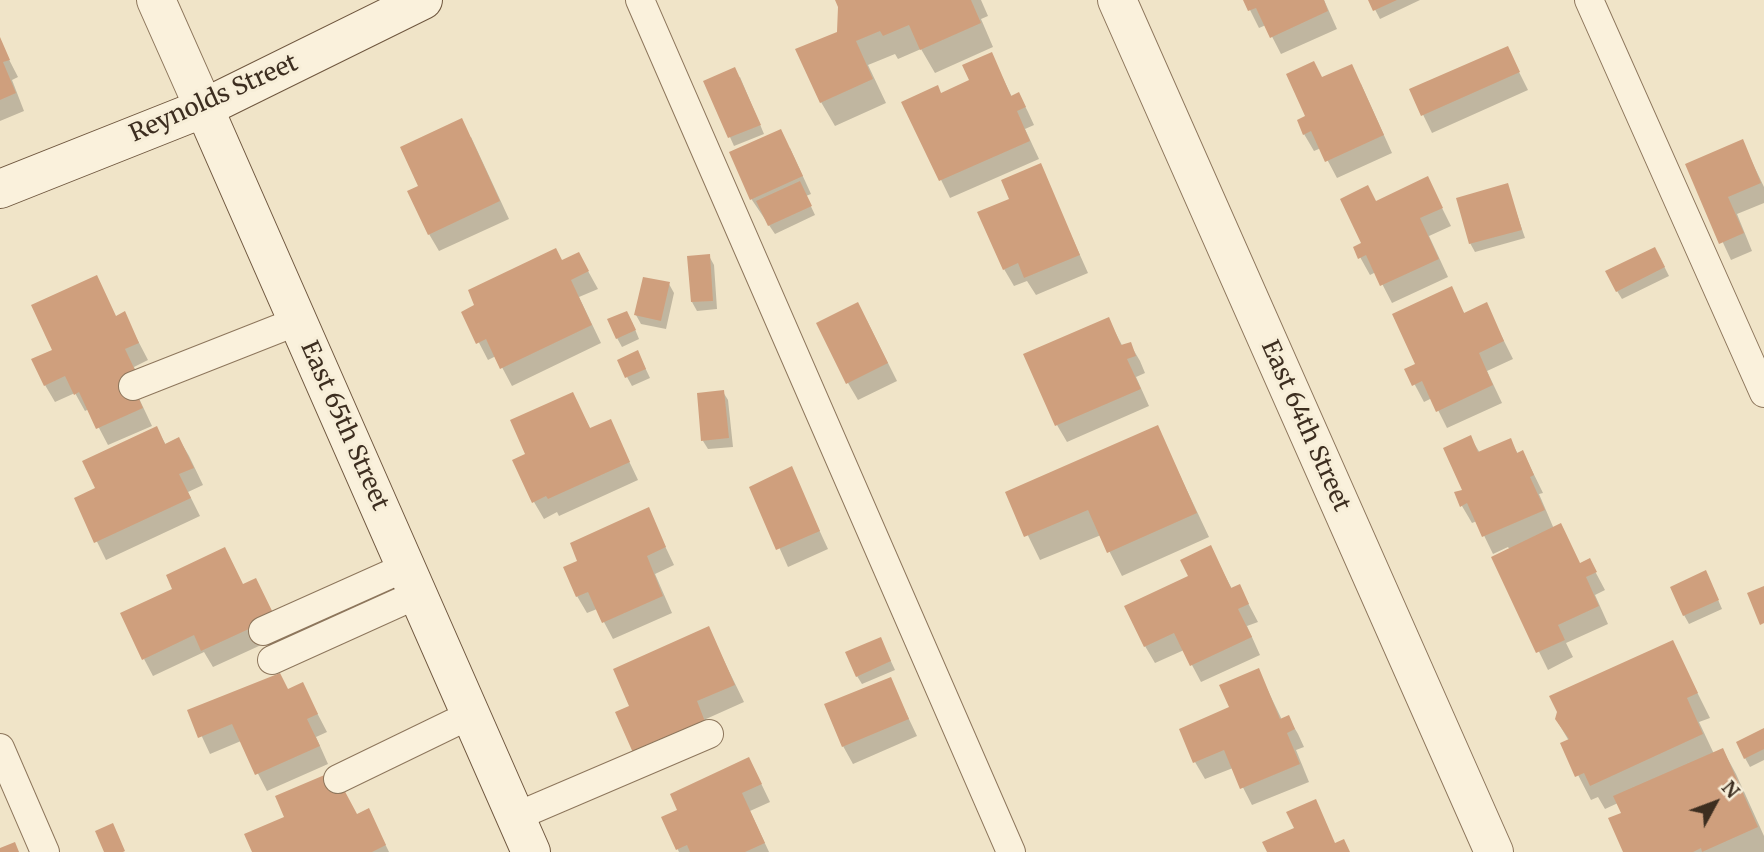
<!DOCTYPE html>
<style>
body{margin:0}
#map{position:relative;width:1764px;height:852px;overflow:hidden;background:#f0e4c8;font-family:Merriweather,serif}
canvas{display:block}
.north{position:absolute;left:1680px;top:768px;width:70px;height:70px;-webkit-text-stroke:5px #f7eed8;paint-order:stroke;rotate:49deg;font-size:19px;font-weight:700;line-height:28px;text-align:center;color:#3d2e20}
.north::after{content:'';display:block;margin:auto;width:24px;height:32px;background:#3d2e20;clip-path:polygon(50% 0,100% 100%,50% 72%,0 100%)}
</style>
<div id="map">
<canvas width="1764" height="852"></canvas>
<div class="north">N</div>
</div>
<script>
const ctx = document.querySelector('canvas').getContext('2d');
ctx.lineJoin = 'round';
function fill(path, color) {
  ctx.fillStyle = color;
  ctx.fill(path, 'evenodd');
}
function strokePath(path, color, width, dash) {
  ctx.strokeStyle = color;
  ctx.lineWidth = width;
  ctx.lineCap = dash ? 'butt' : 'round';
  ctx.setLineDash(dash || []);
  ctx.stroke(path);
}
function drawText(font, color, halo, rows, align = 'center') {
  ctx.font = font + ' Merriweather,serif';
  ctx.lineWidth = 6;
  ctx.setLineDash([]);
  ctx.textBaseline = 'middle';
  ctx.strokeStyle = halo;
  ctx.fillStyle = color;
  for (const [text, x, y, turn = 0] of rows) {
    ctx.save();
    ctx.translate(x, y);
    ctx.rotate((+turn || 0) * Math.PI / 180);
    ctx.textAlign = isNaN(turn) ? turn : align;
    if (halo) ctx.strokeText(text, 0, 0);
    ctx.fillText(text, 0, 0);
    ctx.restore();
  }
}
fill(new Path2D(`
 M837,0H981L988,16L981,19L993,47L935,73L921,49L898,59L895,54L868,65L886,103L835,126L821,102L839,33L840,7Z
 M1245,0H1324L1337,29L1281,54L1266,25L1259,28Z
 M1370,0H1420L1380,19Z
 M0,42L18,77L12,80L24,111L0,121Z
 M1507,48L1528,90L1432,133L1411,90Z
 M991,54L1012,97L1019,94L1028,112L1034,125L1025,129L1039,159L950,198L903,103L942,95L971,81Z
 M740,77L764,134L734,146L705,82Z
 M1322,79L1361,84L1392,153L1337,178L1321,148L1314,151L1304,134Z
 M471,137L509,219L439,251L429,234L421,187Z
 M1742,141L1764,187V203L1737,214L1752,251L1731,260L1687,165Z
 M790,148L811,194L806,196L815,215L775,234L752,200L731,153Z
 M1040,166L1088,273L1036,295L1027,281L1014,286L1004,269L1011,200Z
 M1427,178L1451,226L1429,236L1448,277L1392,303L1376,272L1370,275L1355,248L1363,244L1376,203Z
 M1507,185L1525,238L1475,252L1470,243Z
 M709,256L714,265L717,309L697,311L692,302Z
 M1660,258L1669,276L1622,299L1617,291Z
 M562,262L588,271L598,289L579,297L601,343L512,386L496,356L488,360L463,312Z
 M669,284L674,293L666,329L641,324L636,315Z
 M1451,288L1465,315L1486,305L1513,359L1487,371L1502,403L1447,428L1432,398L1424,402L1407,370L1417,365Z
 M124,314L148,360L134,367L143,388L136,392L152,426L108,445L89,409L85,411L75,393L55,402L45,385L116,317Z
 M1108,319L1123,347L1130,344L1140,361L1145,373L1136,377L1149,406L1067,442L1057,425Z
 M867,321L897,381L858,400L848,383Z
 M632,322L639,339L622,347L617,338Z
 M642,361L650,378L632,386L627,377Z
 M723,392L728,400L733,447L708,449L703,441Z
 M572,394L591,430L610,421L638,480L559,516L557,512L544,519L534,502L528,454Z
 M1157,427L1209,537L1122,576L1101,535L1040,560L1007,493Z
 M157,429L166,445L179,439L189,456L203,485L188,492L200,516L106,560L76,499L97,489Z
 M1470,437L1480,453L1510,440L1518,454L1523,452L1543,493L1539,494L1554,529L1580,564L1589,560L1605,590L1595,595L1608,624L1566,643L1573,657L1548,670L1493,558L1510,550L1508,547L1493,554L1477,521L1472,523L1462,506Z
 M791,469L828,549L788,567L752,487Z
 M648,510L674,565L655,574L672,613L613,639L597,609L587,613L577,596L580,562Z
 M1210,547L1232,589L1239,586L1258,622L1247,626L1260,655L1201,682L1184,650L1155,663L1145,646Z
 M256,580L283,635L213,667L204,652L153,676L144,659L244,586Z
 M1710,581L1722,609L1689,624L1684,615Z
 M708,628L744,702L706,719L715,742L632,707Z
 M881,640L895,670L862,684L857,676Z
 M1672,642L1710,718L1699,722L1714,754L1723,750L1736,774L1764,836V852H1625L1623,814L1618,803L1605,809L1598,797L1591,800L1562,744L1569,741L1556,719Z
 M1258,670L1282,720L1288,717L1298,734L1304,747L1296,750L1309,782L1252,805L1233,768L1205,779L1195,762Z
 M890,679L917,736L853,764L843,746Z
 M302,684L327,732L316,737L328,764L267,791L241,741L210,754L190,711L288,691Z
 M1764,730V760L1750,767L1745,758Z
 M758,777L770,802L750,811L769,852H679L663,818Z
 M369,811L389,852H254Z`), '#0003');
fill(new Path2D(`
 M835,0H971L981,23L920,50L909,25L883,36L880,31L856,41L873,79L820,103L795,49L837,32L838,7Z
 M1243,0H1324L1328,11L1270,38L1256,8L1248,11Z
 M1368,0H1397L1373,11Z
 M0,37L10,60L3,62L16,93L0,100Z
 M1508,46L1520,72L1421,116L1409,89Z
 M992,52L1011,96L1019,92L1026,107L1017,111L1030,141L939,181L901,102L938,85L941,93L969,80L962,65Z
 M1314,61L1322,77L1352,64L1384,135L1325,162L1311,131L1303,135L1297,120L1305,116L1286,74Z
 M735,67L761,125L728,138L703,81Z
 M462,118L500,201L428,235L407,191L418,186L400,147Z
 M781,129L803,176L750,200L729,152Z
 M1743,139L1761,183L1728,197L1744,233L1719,244L1685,164Z
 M1041,163L1080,255L1024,278L1018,263L1003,270L977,212L1009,199L1001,180Z
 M1428,176L1443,208L1420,218L1439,259L1380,286L1366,255L1358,259L1353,247L1361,243L1340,199L1368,185L1376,201Z
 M800,181L812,206L768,226L756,201Z
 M1508,183L1522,230L1469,244L1456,198Z
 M1655,247L1665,267L1616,292L1605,271Z
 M556,248L562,260L579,252L589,271L571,280L592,325L500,369L486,339L476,344L461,312L474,305L468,290Z
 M710,254L713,301L691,302L687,256Z
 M97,275L116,316L125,311L139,343L125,349L135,370L128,374L143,408L96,429L79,392L74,395L65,376L44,386L31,359L52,350L31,305Z
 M643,277L670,282L661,321L634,315Z
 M1452,286L1464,313L1487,302L1504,341L1479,353L1493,385L1436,412L1422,381L1412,386L1404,369L1415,364L1392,314Z
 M858,302L888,363L846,384L816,323Z
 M627,311L636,330L616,339L607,319Z
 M1109,317L1121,345L1131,342L1136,356L1127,359L1141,389L1055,426L1023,354Z
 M638,350L646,369L625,378L617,360Z
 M724,390L729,438L701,441L697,393Z
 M573,392L590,428L611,419L630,462L548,499L546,496L532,503L512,460L525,454L510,420Z
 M1158,425L1197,513L1107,553L1088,510L1024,537L1005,492Z
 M157,426L165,444L179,437L194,468L179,474L191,498L94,543L74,498L95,488L82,461Z
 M1471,435L1478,452L1511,438L1517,453L1523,450L1534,475L1530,477L1545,510L1482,537L1467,503L1460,507L1454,492L1462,490L1443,448Z
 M792,466L820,531L776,550L749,487Z
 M649,507L666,547L647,556L663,596L602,623L588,592L576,597L563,567L577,561L570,543Z
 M1561,523L1580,563L1590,558L1597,572L1586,577L1599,606L1558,625L1565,640L1536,653L1491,557Z
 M1211,545L1231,588L1240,584L1249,604L1238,609L1252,637L1190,666L1174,633L1144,647L1124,606L1188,576L1180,560Z
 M225,547L243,584L256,578L275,617L201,651L194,635L142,660L120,613L172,589L166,575Z
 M1706,570L1719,600L1683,616L1670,587Z
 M1764,586V623L1760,625L1747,593Z
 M709,626L735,685L697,701L706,724L634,755L615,712L629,706L613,669Z
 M881,637L891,661L856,677L845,652Z
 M1673,640L1698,693L1687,698L1703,734L1590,786L1584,773L1575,777L1560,743L1569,739L1555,719L1557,712L1549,696Z
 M1259,668L1280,719L1289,715L1295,729L1287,733L1300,764L1240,789L1224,750L1193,763L1179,729L1229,707L1219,685Z
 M280,673L288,689L303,682L318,714L307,719L320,746L255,775L232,724L198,738L187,710Z
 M891,677L909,719L842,747L824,704Z
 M1764,728V749L1744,759L1736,742Z
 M1723,748L1758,827L1702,852L1701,848L1693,852H1623L1608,818L1621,813L1613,796Z
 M749,757L762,784L742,793L765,843L745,852H690L687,845L676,850L661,817L677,810L670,794Z
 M334,771L357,814L369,808L386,845L372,852H252L244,834L284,817L275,796Z
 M1316,799L1335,843L1344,839L1350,852H1267L1262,842L1294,828L1286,812Z
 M113,823L125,851L123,852H104L95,831Z
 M15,842L19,852H0V848Z`), '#cf9f7d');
const lane = new Path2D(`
 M640,0L1011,852
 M1589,0L1764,393
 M133,386L298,321
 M263,631L406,567
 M272,660L418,594
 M0,748L45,852
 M338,779L470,715
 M515,817L709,734`);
const street = new Path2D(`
 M156,0L204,108
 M1117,0L1494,852`);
const secondary = new Path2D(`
 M204,108L531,852
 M0,189L204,108L423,0`);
strokePath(lane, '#8d765c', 30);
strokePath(street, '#8d765c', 40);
strokePath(secondary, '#6f573f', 40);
strokePath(lane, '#faf1dc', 28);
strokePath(street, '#faf1dc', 38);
strokePath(secondary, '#faf1dc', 38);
drawText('24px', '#3d2e20', '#f7eed8', [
 ["Reynolds Street",214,99,-24],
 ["East 65th Street",344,426,66],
 ["East 64th Street",1305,426,66]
]);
</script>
